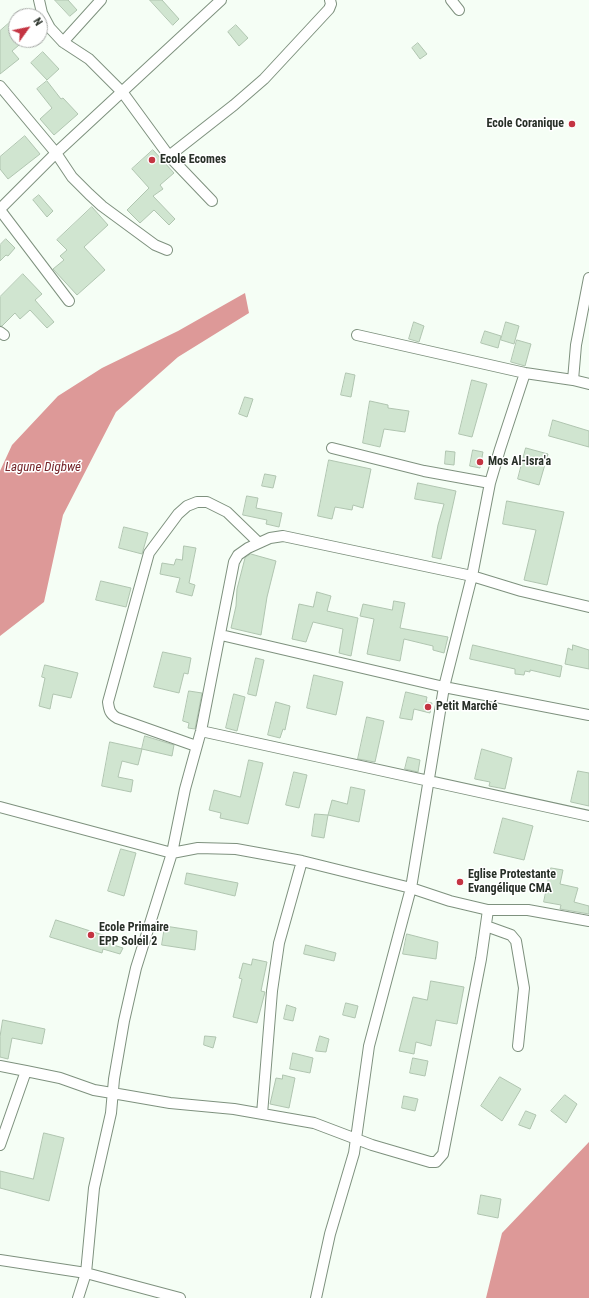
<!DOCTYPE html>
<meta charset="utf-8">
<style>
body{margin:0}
#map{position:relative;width:589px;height:1298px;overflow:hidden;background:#f5fef5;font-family:"Roboto Condensed",sans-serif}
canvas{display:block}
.north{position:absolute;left:8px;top:8px;width:40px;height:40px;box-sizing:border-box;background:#fff;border:1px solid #a9aca9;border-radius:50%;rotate:57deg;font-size:11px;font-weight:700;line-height:16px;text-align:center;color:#272f27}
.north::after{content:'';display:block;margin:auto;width:14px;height:18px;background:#c43442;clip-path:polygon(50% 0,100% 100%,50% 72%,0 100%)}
</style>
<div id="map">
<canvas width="589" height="1298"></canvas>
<div class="north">N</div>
</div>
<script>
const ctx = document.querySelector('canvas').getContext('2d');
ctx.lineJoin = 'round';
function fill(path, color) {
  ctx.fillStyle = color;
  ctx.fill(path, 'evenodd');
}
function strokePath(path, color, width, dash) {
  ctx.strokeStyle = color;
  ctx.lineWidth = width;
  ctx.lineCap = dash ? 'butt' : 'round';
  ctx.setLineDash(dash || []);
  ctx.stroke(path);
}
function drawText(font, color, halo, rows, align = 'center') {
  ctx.font = font + ' "Roboto Condensed",sans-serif';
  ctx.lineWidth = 3;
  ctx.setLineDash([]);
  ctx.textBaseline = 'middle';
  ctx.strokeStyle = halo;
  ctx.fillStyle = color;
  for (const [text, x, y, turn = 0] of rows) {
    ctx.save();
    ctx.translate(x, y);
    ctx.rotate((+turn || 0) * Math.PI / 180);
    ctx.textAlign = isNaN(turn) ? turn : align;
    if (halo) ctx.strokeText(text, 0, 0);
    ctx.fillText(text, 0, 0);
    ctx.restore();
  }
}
fill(new Path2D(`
 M245,293L249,313L178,357L116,412L63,515L44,602L0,636V471L12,445L58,396L102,368L178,331Z
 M589,1142V1298H486L502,1233Z`), '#dd9998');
const building = new Path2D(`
 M55,0H68L77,10L70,16Z
 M150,0H162L179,19L173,25Z
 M16,17V40H25L12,51L19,59L0,74V31Z
 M236,25L248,38L239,46L228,32Z
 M418,43L427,54L420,59L412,48Z
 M43,52L59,69L47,80L31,63Z
 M47,81L61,99L63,98L78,114L54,135L40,119L52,108L37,89Z
 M25,136L40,154L8,179L0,169V157Z
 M153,150L174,173L160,185L163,189L153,196L175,219L169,225L154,210L140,223L127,210L149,188L132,169Z
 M39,195L53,211L47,217L33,200Z
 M92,207L108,225L84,247L105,270L77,295L53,269L64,260L60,256L67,250L57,240Z
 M6,239L15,248L8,256L6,255L0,261V245Z
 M23,274L42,294L35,300L54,322L47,328L30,310L20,319L15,313L2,326H0V297Z
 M414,322L424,326L419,342L409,339Z
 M506,322L519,326L514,344L501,340Z
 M485,331L501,336L498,348L481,343Z
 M517,340L531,344L525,366L511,362Z
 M346,373L355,375L351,397L341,395Z
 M472,380L487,384L472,437L459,434Z
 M245,397L253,399L247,417L239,414Z
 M370,401L388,405V408L409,411L405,432L384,429L380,447L363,443Z
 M553,420L589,431V447L549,436Z
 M526,448L548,454L539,485L518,479Z
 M473,450L483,452L480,468L470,466Z
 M446,451L455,452L454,465L445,464Z
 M329,460L371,469L363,508L353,505L352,510L335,507L332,519L318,516Z
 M265,474L276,476L273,488L262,486Z
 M418,483L456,491L441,559L432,557L438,525L444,504L415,499Z
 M247,496L258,498L256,508L282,513L279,527L266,524L267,520L243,515Z
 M507,501L564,512L547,585L524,580L536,530L503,524Z
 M124,527L148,533L142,554L119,548Z
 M184,546L196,548L189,583L195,585L192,596L176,592L180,578L160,574L162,563L174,565L176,559L182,560Z
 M251,554L276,561L267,597L261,635L231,628L236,606L237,589L245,558Z
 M101,581L131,588L126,607L96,600Z
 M317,592L331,596L327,611L358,618L351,656L339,653L343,629L313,622L306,642L292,639L299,604L313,607Z
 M394,601L405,603L400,628L448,637L444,653L433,650V646L404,639L400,661L367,654L374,619L360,616L363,604L392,610Z
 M473,645L562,666L560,677L530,670V672L525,671L524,675L515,674V669L470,659Z
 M573,645L589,650V669L565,664L568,648L572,650Z
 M163,652L191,658L188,674L184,673L179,693L154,687Z
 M256,658L264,660L256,696L248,694Z
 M45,665L78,673L71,698L53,694L50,709L39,706L45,678L42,677Z
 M314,675L343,682L336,715L307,708Z
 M189,691L202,693L195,729L188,728L189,723L183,721Z
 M406,692L427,697L426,702L432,703L430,713L414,709L412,720L400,718Z
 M234,694L245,697L237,731L226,728Z
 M276,702L290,706L285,730L283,729L280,738L268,735Z
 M367,717L384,721L375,762L358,759Z
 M145,736L174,745L172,756L142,749Z
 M110,742L142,749L138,765L122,761L118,777L133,780L131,792L102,786Z
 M482,749L512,758L505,789L489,786L490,782L475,779Z
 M408,757L420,760L418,772L405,769Z
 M249,760L263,763L248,824L220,818L221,813L209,810L214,790L240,797Z
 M578,771L589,773V806L571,802Z
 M294,772L307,775L299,808L286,805Z
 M351,787L365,790L359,822L328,815L332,800L347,804Z
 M315,814L328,815L324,838L312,836Z
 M503,818L533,826L524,860L494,853Z
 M121,849L136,853L124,896L108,891Z
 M551,868L563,870L560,884L578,888L574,902L589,906V914L560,909L561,905L544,902Z
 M187,873L238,883L235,896L185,884Z
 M56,920L106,936L104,942L123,948L120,954L103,949L102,953L50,937Z
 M165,926L197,931L195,950L162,945Z
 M407,934L438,942L436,959L403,954Z
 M306,945L336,953L334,961L304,954Z
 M253,959L267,962L261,991L265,992L257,1023L233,1017L242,979L239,978L243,963L251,965Z
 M431,981L464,987L457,1024L436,1020L431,1046L416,1042L414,1054L399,1051L413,997L427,1000Z
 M346,1003L358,1006L355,1018L343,1015Z
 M287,1005L296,1008L293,1021L284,1019Z
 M3,1020L45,1029L42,1044L12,1038L8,1059L0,1057V1037Z
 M205,1036L216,1037L213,1048L204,1045Z
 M320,1036L329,1039L326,1052L316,1051Z
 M293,1053L313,1058L310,1073L290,1069Z
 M413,1058L428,1061L425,1076L410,1073Z
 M283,1075L295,1078L289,1108L270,1104L276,1078L282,1079Z
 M500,1077L521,1089L502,1121L481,1106Z
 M565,1095L577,1104L566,1123L551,1111Z
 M404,1096L418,1099L415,1111L402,1108Z
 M526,1111L536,1115L530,1129L519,1125Z
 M44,1133L64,1138L49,1201L0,1188V1171L33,1179Z
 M481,1195L501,1199L498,1218L478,1214Z`);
fill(building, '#d0e5d0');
strokePath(building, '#b0c5b0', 1);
const street = new Path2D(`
 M39,0L42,13L50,28L63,42L89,59L123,93L169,156L212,201
 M451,0L459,10
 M63,42L101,0
 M0,86L56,153L72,177L89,194L102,206L155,245L167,250
 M169,156L234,105L264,79L329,9L331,4L330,0
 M0,209L56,153L221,0
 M0,210L69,301
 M0,332L4,335
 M357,335L525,373L573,380L576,345L589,278
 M573,380L589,384
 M332,448L424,471L490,483L500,449L525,373
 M221,635L444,687L589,715
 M201,731L589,816
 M196,746L117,718C110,714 109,710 108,702L149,553L178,514L187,506L197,502H207L227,512L259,543
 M0,807L172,853L198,848L236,849L302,861L411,888L450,901L488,910L481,959L443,1154L436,1162H430L372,1145L314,1123L234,1109L170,1103L124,1095L94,1090L60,1078L26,1071L0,1145
 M488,910H528L589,921
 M486,926L511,935L516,941L524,988L518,1046
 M0,1066L26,1071
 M262,1114L272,991L279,943L302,861
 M0,1260L86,1273L94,1188L111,1113L114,1079L124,1021L136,968L172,853L185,789L201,731L234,562L238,555L248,548L270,538L283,536L472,576L490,483
 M78,1298L86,1273L180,1298
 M316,1298L330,1234L354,1153L369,1046L411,888L444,687L472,576L521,591L589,607`);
strokePath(street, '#7e917e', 12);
strokePath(street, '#fff', 10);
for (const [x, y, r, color] of [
 [572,124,4,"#c43442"],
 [152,160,4,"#c43442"],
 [480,462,4,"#c43442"],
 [428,707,4,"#c43442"],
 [460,882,4,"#c43442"],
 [91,935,4,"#c43442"]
]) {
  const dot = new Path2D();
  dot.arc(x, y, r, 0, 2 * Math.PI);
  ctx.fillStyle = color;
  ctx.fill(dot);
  strokePath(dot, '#fff', 1.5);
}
drawText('bold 12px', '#272f27', '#fff', [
 ["Ecole Coranique",564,124,"right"],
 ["Ecole Ecomes",160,160],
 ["Mos Al-Isra'a",488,462],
 ["Petit Marché",436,707],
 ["Eglise Protestante",468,875],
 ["Evangélique CMA",468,889],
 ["Ecole Primaire",99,928],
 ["EPP Soleil 2",99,942]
], 'left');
drawText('italic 13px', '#76262b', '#fff', [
 ["Lagune Digbwé",43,468]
]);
</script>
